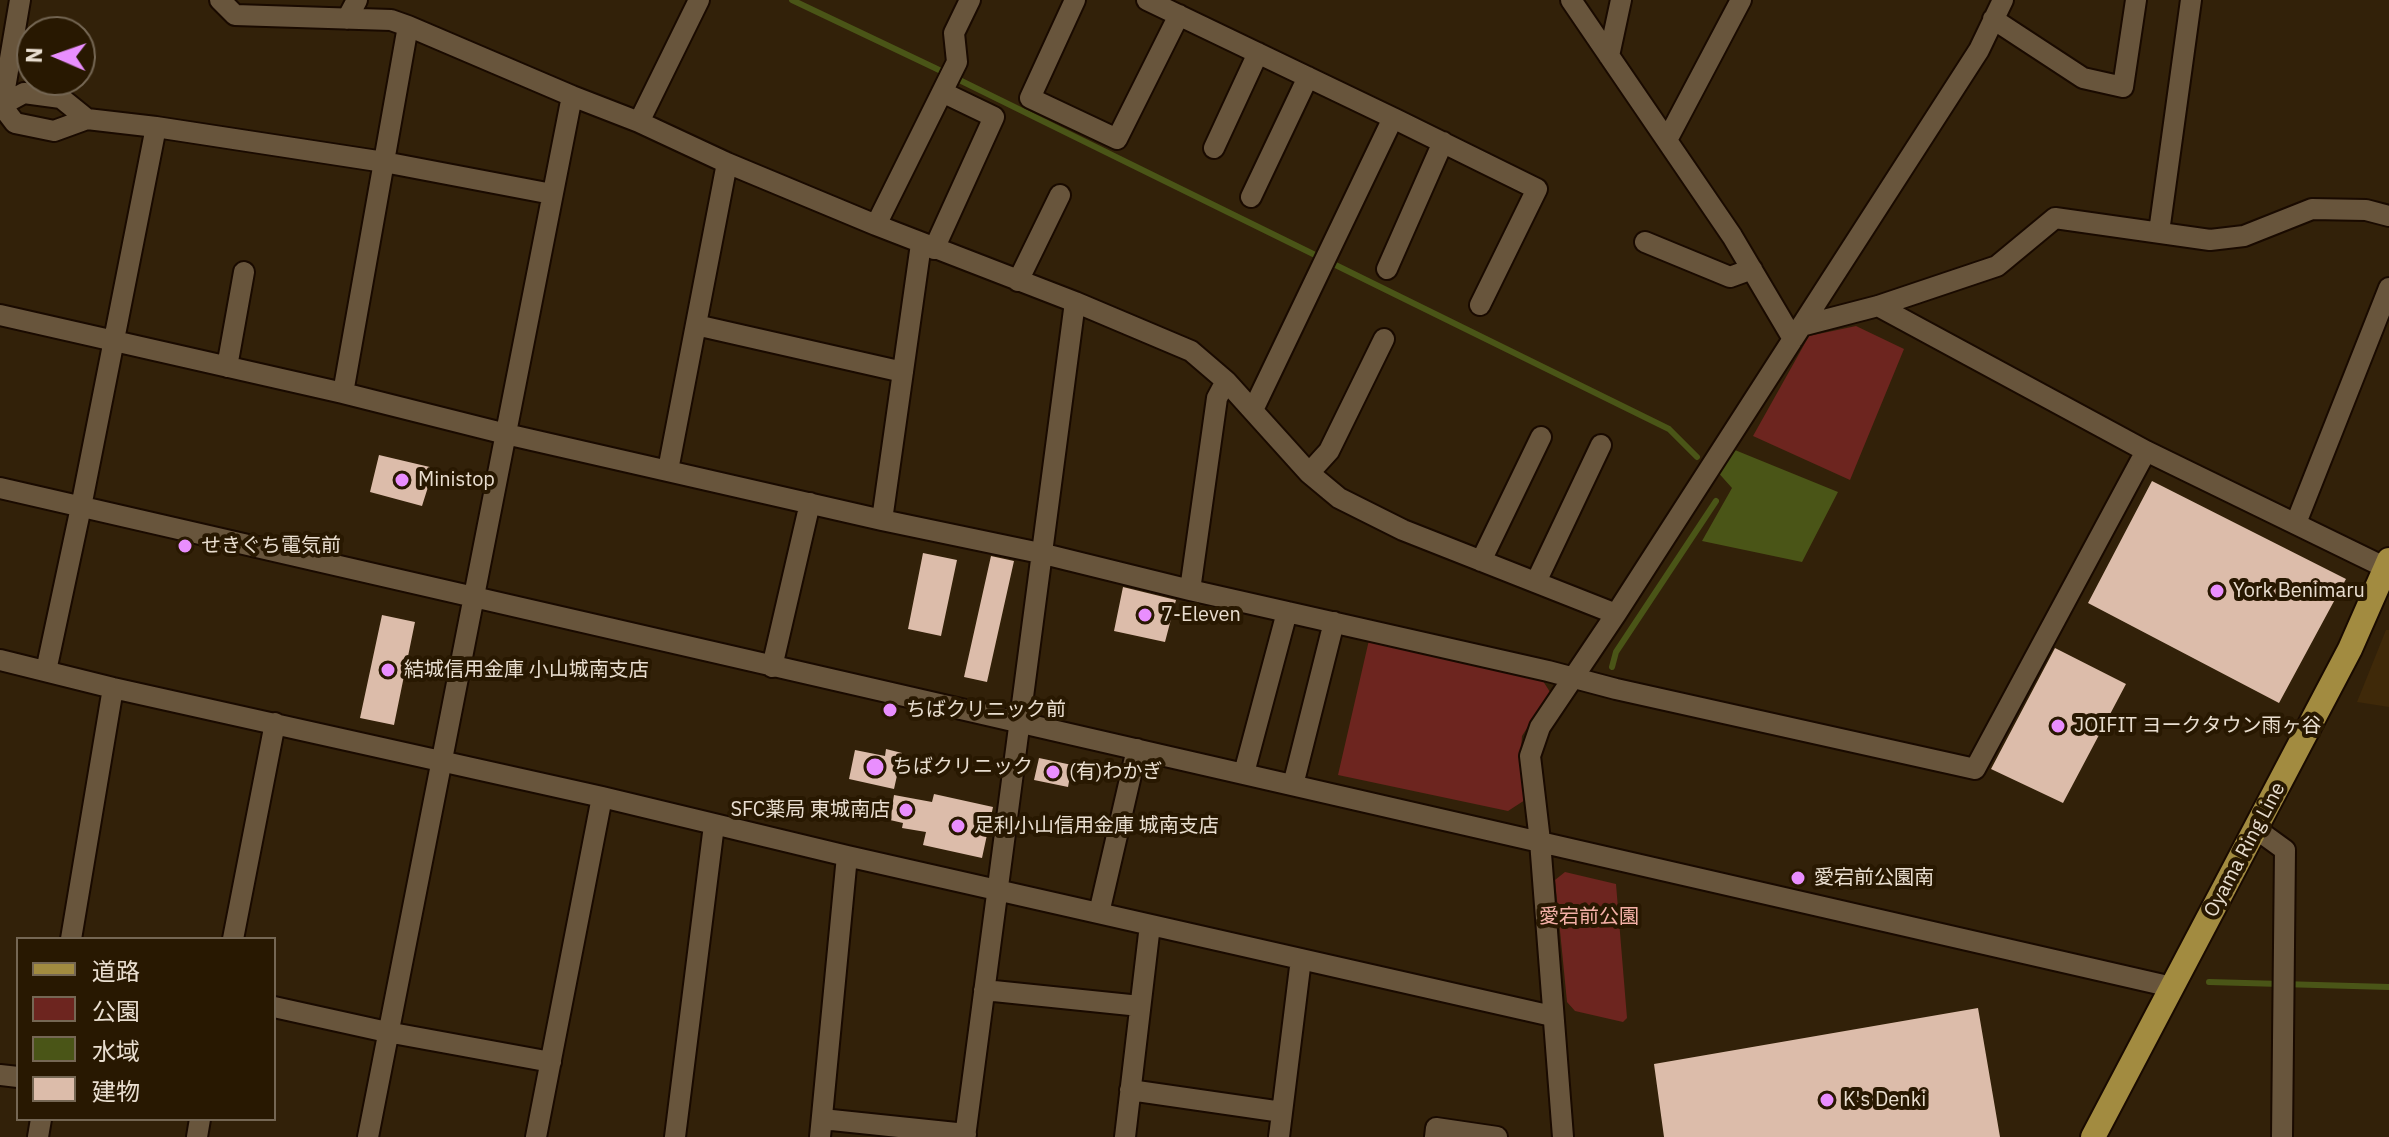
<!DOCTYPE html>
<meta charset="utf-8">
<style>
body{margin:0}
#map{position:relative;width:2389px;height:1137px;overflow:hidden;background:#322109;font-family:"IBM Plex Sans","Noto Sans JP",sans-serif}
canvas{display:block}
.legend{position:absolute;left:16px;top:937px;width:260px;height:184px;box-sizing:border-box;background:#281801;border:2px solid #756754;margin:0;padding:10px 14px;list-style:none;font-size:24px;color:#e9ded0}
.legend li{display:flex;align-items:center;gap:16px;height:40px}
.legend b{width:40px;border:2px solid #756754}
.north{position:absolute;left:16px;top:16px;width:80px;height:80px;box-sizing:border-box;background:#281801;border:2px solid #756754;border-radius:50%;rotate:272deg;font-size:22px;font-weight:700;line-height:32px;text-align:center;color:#e9ded0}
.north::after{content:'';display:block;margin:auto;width:28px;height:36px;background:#e98efe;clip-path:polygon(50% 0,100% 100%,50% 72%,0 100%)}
</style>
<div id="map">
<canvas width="2389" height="1137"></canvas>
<ul class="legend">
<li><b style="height:10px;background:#a28b40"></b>道路</li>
<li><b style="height:22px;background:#6d251f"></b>公園</li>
<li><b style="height:22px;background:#4a5517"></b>水域</li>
<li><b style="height:22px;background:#dcbcaa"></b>建物</li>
</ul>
<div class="north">N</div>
</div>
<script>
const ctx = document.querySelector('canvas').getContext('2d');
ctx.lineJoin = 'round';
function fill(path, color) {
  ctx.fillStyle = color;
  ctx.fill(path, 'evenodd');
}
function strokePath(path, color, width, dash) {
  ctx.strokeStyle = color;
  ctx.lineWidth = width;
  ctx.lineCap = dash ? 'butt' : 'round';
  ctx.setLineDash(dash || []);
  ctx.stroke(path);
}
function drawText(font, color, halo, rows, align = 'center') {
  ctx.font = font + ' "IBM Plex Sans","Noto Sans JP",sans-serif';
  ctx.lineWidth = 8;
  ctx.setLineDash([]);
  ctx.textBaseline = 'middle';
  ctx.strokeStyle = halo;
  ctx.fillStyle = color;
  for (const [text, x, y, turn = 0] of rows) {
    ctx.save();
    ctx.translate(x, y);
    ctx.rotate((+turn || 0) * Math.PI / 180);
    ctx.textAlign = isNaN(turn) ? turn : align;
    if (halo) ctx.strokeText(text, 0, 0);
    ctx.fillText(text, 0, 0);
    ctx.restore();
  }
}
fill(new Path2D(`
 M2386,630H2389V707L2357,702Z`), '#3f2909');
fill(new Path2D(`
 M1856,326L1904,349L1850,480L1753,436L1809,336Z
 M1369,640L1543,681L1550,692L1522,736L1521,749L1525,800L1508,811L1338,775Z
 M1565,872L1616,884L1627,1018L1623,1022L1575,1011L1567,1002L1555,880Z`), '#6d251f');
fill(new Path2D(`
 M1730,448L1838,492L1802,562L1702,541L1732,488L1715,469Z`), '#4a5517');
strokePath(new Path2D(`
 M792,0L935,68L1669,429L1697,457
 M1612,667L1616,652L1716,501
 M2209,982L2389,987`), '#4a5517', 6);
fill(new Path2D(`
 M379,455L434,468L422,506L370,492Z
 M2152,481L2346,579L2279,703L2088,603Z
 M923,553L957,560L941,636L908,629Z
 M991,556L1014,561L987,682L964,677Z
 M1123,587L1176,600L1165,642L1114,631Z
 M382,615L415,622L394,725L360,718Z
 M2055,648L2126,684L2063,803L1991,769Z
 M886,749L902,753L894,789L849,779L855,750L885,756Z
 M1039,758L1072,765L1068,787L1034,780Z
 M934,794L993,807L982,858L923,845L926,832L902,828L903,823L890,820L894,795L932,802Z
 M1978,1008L2000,1137H1664L1654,1064Z`), '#dcbcaa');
const minor = new Path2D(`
 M20,0L2,106L15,123L54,131L87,119L156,127L384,162L552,194
 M220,0L235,15L391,20L408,26L572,96L639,122L727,163L876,225L1075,302L1191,351L1226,381L1309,473L1339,498L1403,530L1616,614
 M1075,0L1030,98L1117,139L1179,15
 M1147,0L1393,118L1253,410
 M1571,0L1732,236L1793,339
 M347,19L357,0
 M1993,19L2083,78L2123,87L2136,0
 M1609,56L1621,0
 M0,106L24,93L61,98L87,119
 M1393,118L1537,189L1480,305
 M639,122L699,0
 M1667,140L1741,0
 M1214,148L1258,53
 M1251,197L1308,77
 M876,225L957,62L954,33L970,0
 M2159,232L2191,0
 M1645,242L1730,277L1752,269
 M934,249L994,117L942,92
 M1387,269L1443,142
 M1018,281L1060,195
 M1878,306L2146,451L2386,568
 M0,315L343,393L506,434L882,520L1040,553L1190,590L1548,671L1616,689L1975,769L2146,451
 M696,325L903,372
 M1801,326L1878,306L1997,266L2055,218L2210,240L2244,236L2312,209L2366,210L2389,216
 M227,367L244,272
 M343,393L408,26
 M668,470L727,163
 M1309,473L1329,451L1384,339
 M0,488C724,657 1448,819 2172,987
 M882,520L921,244
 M2296,523L2389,288
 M1481,561L1541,437
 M1536,582L1601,445
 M1190,590L1217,398L1226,381
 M0,660L113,688L602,797L847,856L1552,1016
 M772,667L810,503
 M46,671L81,507L156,127
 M1244,773L1287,612
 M1293,785L1334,622
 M2256,829L2285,850L2282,1137
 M1099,913L1137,749
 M71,939L113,688
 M233,939L275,723
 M984,990L1140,1006
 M274,1007L387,1032L551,1062
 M0,1075L18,1077
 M1130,1090L1282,1112
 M822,1119L966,1134
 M38,1137L41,1119
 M197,1137L200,1119
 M368,1137L572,96
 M536,1137L602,797
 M675,1137L714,825
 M820,1137L847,856
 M965,1137L1075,302
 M1125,1137L1150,925
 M1279,1137L1301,959
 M1435,1137L1436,1128L1497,1137
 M1563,1137L1540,841L1530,756L1540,727L1616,614L1979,50L2003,0`);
const major = new Path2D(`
 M2093,1137L2350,649L2389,560`);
strokePath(minor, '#190a00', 24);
strokePath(major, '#190a00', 28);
strokePath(minor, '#68553c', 20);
strokePath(major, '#a28b40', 24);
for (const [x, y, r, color] of [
 [402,480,8,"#e98efe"],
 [185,546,8,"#e98efe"],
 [2217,591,8,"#e98efe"],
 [1145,615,8,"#e98efe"],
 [388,670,8,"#e98efe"],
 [890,710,8,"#e98efe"],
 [2058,726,8,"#e98efe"],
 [875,767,10,"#e98efe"],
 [1053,772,8,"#e98efe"],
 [906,810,8,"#e98efe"],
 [958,826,8,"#e98efe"],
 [1798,878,8,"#e98efe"],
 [1827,1100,8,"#e98efe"]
]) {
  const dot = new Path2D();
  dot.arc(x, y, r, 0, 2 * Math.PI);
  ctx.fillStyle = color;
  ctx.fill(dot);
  strokePath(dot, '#281801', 3);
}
drawText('20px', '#e9ded0', '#281801', [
 ["Ministop",418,480],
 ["せきぐち電気前",201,546],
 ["York Benimaru",2233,591],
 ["7-Eleven",1161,615],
 ["結城信用金庫 小山城南支店",404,670],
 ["ちばクリニック前",906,710],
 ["JOIFIT ヨークタウン雨ヶ谷",2074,726],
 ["ちばクリニック",893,767],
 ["(有)わかぎ",1069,772],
 ["SFC薬局 東城南店",890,810,"right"],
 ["足利小山信用金庫 城南支店",974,826],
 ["愛宕前公園南",1814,878],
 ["K's Denki",1843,1100]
], 'left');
drawText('20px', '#e9ded0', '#281801', [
 ["Oyama Ring Line",2245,850,-62]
]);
drawText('20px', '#f4b0a7', '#281801', [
 ["愛宕前公園",1589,917]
]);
</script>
